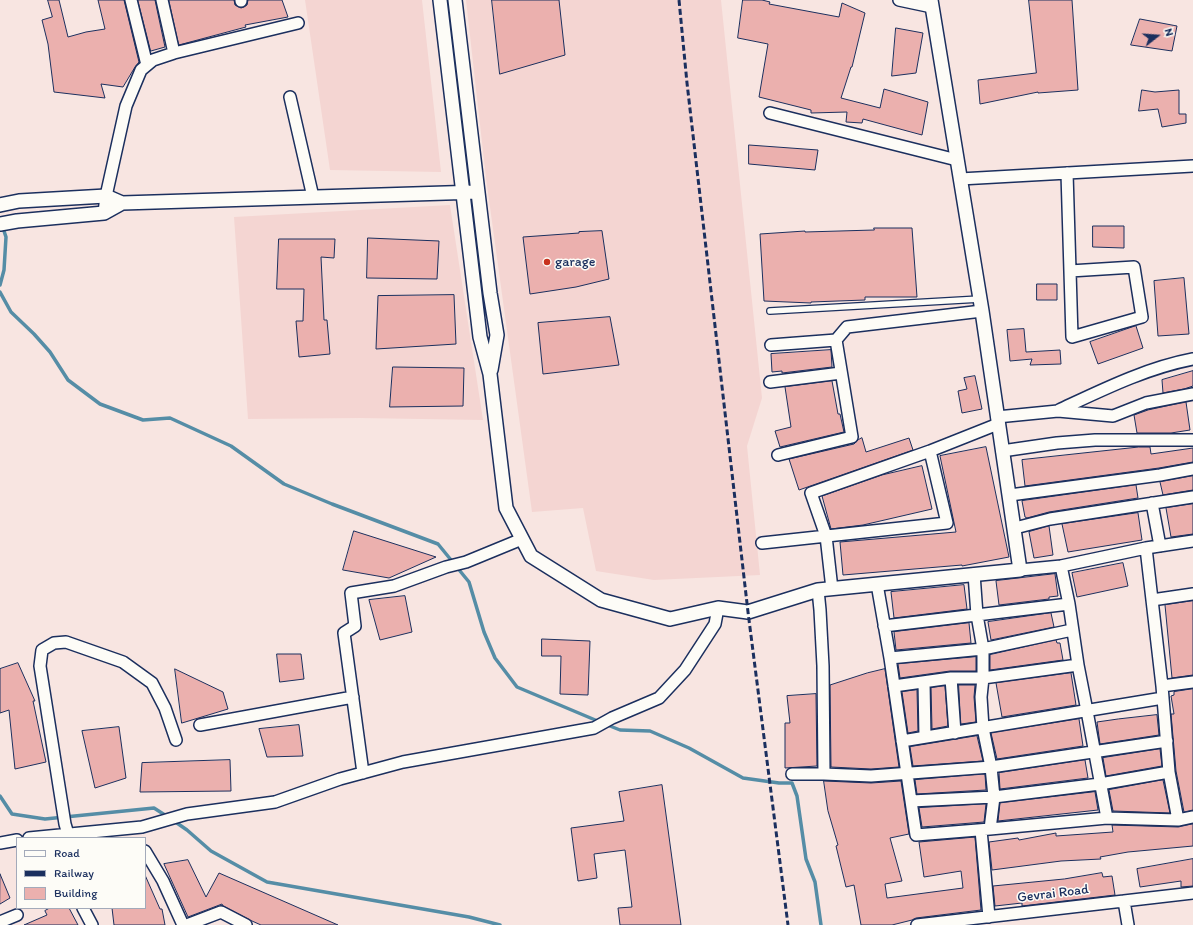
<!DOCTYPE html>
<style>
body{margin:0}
#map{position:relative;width:1193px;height:925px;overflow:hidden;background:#f8e5e1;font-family:Itim,sans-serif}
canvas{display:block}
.legend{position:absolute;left:16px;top:837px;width:130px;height:72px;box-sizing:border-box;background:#fdfcf7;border:1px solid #a3aaba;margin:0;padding:5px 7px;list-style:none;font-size:12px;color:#1b2f5e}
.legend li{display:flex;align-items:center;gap:8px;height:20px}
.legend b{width:20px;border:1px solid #a3aaba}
.north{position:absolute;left:1137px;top:16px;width:40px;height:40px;-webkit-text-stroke:3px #fdfcf7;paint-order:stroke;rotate:73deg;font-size:11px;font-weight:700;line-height:16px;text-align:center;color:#1b2f5e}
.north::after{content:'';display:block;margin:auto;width:14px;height:18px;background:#1b2f5e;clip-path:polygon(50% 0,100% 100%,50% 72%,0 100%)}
</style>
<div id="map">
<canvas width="1193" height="925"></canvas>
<ul class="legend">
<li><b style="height:5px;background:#fdfcf7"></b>Road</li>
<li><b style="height:5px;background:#1b2f5e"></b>Railway</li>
<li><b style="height:11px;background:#ebb0ae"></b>Building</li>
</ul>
<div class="north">N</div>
</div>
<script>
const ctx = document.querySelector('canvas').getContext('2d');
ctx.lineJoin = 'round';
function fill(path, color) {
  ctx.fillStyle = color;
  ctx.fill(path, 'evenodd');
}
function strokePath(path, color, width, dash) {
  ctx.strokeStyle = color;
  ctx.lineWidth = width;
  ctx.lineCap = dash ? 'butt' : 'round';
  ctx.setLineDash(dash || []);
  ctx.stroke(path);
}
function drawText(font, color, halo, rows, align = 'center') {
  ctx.font = font + ' Itim,sans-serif';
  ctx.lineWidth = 3;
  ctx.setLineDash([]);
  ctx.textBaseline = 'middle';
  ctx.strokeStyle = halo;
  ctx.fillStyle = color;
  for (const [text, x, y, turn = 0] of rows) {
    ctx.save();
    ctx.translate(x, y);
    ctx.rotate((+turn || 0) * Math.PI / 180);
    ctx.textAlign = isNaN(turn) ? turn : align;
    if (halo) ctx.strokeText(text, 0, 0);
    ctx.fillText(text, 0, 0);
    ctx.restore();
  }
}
fill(new Path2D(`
 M305,0H422L441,172L330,170Z
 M466,0H721L762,398L747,446L760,575L654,580L596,571L583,508L532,512L486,178Z
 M450,205L483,420L360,418L248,419L234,217Z`), '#f4d5d2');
strokePath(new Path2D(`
 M0,285L4,270L6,237L2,225
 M0,292L11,312L34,334L50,352L68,380L100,404L143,420L170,418L231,446L284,484L332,504L438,544L469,582L484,632L495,658L517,687L600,722
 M605,724L620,730L650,731L689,748L743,778L779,783H792L797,796L806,859L815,882L821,925
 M0,796L12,814L45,819L154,808L168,817
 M174,821L187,830L211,851L267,882L469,917L500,925`), '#558da6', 3.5);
const building = new Path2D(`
 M48,0H59L68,37L86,32L105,29L98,0H124L139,62L135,67L123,87L101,84L105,98L54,92L48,44L42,20L52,17Z
 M138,0H155L165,47L151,51Z
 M169,0H234L235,5L241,8L244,7L247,5L248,0H282L288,17L245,25L246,27L179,45Z
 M492,0H559L565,55L500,74Z
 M743,0H762L770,2L769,4L839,17L842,3L865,13L852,67H851L841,98L880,108L884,89L928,102L922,135L863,119L862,123L846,122L847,112L811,113V110L759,97L768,44L738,38Z
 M1029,0H1072L1078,90L1038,93V92L980,104L978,80L1036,73Z
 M1140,19L1177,26L1172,51L1131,45Z
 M896,28L923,33L916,73L892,76Z
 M1142,90L1155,92L1179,90V114H1186V123L1162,127L1158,109L1139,111Z
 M749,145L818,150L815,170L749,164Z
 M1093,226H1124V248L1093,247Z
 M874,228H912L917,297H865V300L811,302V303L764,301L760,234L805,231V232L874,230Z
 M602,231L609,279L576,287L530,294L523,237L579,233V232Z
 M368,238L439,241L437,279L367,278Z
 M279,239H335L334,258L321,257L324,320H327L330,354L299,357L296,321H303L304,289H277Z
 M1184,278L1189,334L1158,336L1154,281Z
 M1037,284H1057V300H1037Z
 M454,295L456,344L376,349L378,296Z
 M610,317L619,365L543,374L538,323Z
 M1136,326L1143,348L1098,364L1090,342Z
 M1024,329L1026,352L1060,350L1061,364L1030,365L1032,359L1010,361L1007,330Z
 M831,350L832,367L782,373V371L772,372L771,354Z
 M393,367L464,368L463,406L390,407Z
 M1193,371V386L1184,389L1163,393L1162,380Z
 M975,376L982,409L962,413L958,391L967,389L964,378Z
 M832,381L838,414H840L844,432L780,447L775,431L791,427L785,387Z
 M1186,402L1190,430L1171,433H1137L1134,415L1148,410Z
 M862,438L866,452L909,438L913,450L799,490L789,459L854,444L858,440Z
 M986,447L1009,557L962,566V565L843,575L840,542L956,532L940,456Z
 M1139,447H1150L1151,454L1193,448V462L1159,468L1025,486L1022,460Z
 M922,466L932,509L863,525L831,529L822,496L882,475Z
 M1193,476V490L1163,495L1160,482Z
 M1136,485L1138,498L1049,512L1027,518L1025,517L1022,501Z
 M1193,504V534L1171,537L1166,508Z
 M1138,513L1142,540L1068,552L1062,524Z
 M1049,526L1053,555L1034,558L1029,532Z
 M354,531L436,557L389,578L343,570Z
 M1123,563L1128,586L1077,597L1072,573Z
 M1055,574L1058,596L1049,597V599L999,605L996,581Z
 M964,585L967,609L894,618L891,592Z
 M405,596L412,632L380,640L369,600Z
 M1193,601V675L1172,678L1165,605Z
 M1051,613L1054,627L991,640L988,622Z
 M969,623L971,643L896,650L894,632Z
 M542,639L590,641L588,695L560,694L561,656H542Z
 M1056,640L1057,643H1060L1063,660L990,670V655Z
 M277,654H301L304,679L280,682Z
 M976,657V671H950L900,678L898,664Z
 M18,663L35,701H33L46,762L15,769L9,710L0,713V669Z
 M175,669L223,692L228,709L182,723Z
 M885,669L899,767L871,769L831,767L830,685L867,673Z
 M1071,673L1076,705L1002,717L996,683Z
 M959,685H975L974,697L976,722L961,724Z
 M945,686L948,726L932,729L931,688Z
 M1193,689V810L1184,812L1176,771L1171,714H1174L1171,696L1174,695V692Z
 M917,690L918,731L908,733L902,692Z
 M816,694L817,766L785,768V723H790L787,696Z
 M1157,715L1159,735L1100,744L1097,722L1118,719Z
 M1079,719L1083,746L997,759L991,733Z
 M299,725L303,756L267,757L259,729Z
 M119,727L126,778L95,788L82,731Z
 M977,736L983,761L913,766L910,747Z
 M1160,749L1162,766L1106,776L1103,758Z
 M230,760L231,791L140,792L142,763Z
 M1085,760L1088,778L1000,789L999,773Z
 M985,774L986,790L917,794L915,780Z
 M1163,780L1170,813L1113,811L1109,790Z
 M824,781L871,783L901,781L909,834L890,838L902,881L885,884L887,898L963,888L961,871L924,877L919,842L975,837L981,910L916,918L912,920L892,925H861L854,885L846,887L836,846L838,845L828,811Z
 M662,785L681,925H620L618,908L632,907L625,850L594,854L597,878L578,881L571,828L624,821L619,792Z
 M1095,792L1098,810L998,821L1000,803Z
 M986,804L984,822L922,827L919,808Z
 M1193,824V846L1128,852L1100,857L1101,859L1061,861L992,870L989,842L1018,838L1019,840L1056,833V836L1113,832L1112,825L1178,827Z
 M1193,859V886L1181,887V881L1140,887L1137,869Z
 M188,860L206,897L219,873L338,925H261L252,921L223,906L222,904L188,917L164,864Z
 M1102,873L1103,877L1112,876L1115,895L1022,906V903L995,906L993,886L1064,879Z
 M0,874L10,898L0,904Z
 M145,875L160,909H162L165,925H114L112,908H145Z
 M50,908H69L78,925H24L47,915L45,911Z`);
fill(building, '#ebb0ae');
strokePath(building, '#1b2f5e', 1);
const service = new Path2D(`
 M770,311L980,299`);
const minor = new Path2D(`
 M131,0L147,65
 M162,0L174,53
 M241,0V1
 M899,0L932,7
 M290,97L313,197
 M770,113L957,160
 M1067,173L1072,337L1142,317L1134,267L1070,271
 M960,179L1193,166
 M104,213L106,196L126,106L141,70L153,60L174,53L298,23
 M771,345L836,340
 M770,382L841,373
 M1059,410C1102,390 1146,368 1193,359
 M997,417L1058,411L1113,416L1146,403L1193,394
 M1002,451L1057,443L1095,440H1193
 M778,455L852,437L836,340L847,327L982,311
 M1010,495L1160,475L1193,469
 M1152,503L1160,546
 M1015,528L1050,519L1193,497
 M762,543L947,523L930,451
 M1146,548L1162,686L1169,772L1178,820
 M1061,566L1069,604L1078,665L1087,711L1107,818
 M1020,570L1061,566L1146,548L1193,541
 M974,574L977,615L983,649V678L981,697L983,728L991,767L994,797L990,829
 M877,584L890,658L916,835L990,829L1107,818L1178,820L1193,817
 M832,589L826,536L811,493L930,451L998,424
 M818,590L820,610L823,666L824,774L871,776L991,767L1167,741
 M1152,600L1193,594
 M884,626L1069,604
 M890,658L983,649L1072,630
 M951,678L955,733
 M924,682L925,737
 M894,686L951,678H983L1078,665
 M1162,686L1193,682
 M200,725L353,697
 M902,741L1163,698
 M363,773L344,633L355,626L351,593L394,586L446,567L466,562L522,539
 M792,774H824
 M911,801L994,797L1100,784L1169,772
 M981,830L989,917
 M68,834L65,824L40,666L42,650L54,643L66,642L123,662L152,683L165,708L176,740
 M29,838L142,827L187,814L275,802L340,779L403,762L594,728L612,718L659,698L685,670L715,624L718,608
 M0,843L17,840
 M145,851L163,881L183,925
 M1124,901L1128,925
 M83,908L92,925
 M0,922L17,915
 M187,925L221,912L246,925
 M917,925L1193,893`);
const tertiary = new Path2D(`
 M440,0L480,337L490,374L506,508L531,556L601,600L670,619L718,608L748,612L818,590L1020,570L982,311L931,0
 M455,0L490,293L497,335L491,370
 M0,205L19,201L106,196L122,203
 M0,224L17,221L104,213L122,203L478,192`);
strokePath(service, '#1b2f5e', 8);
strokePath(minor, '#1b2f5e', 14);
strokePath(tertiary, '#1b2f5e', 16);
strokePath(service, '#fdfcf7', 5.5);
strokePath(minor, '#fdfcf7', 11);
strokePath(tertiary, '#fdfcf7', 13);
strokePath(new Path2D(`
 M679,0L687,83L748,612L788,925`), '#1b2f5e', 3, [6, 3]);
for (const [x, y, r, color] of [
 [547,262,4,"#c8321e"]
]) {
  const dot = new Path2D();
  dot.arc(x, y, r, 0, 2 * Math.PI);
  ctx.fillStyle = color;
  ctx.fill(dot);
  strokePath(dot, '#fdfcf7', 1.5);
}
drawText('14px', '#1b2f5e', '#fdfcf7', [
 ["garage",555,262]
], 'left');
drawText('14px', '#1b2f5e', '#fdfcf7', [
 ["Gevrai Road",1053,894,-7]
]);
</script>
